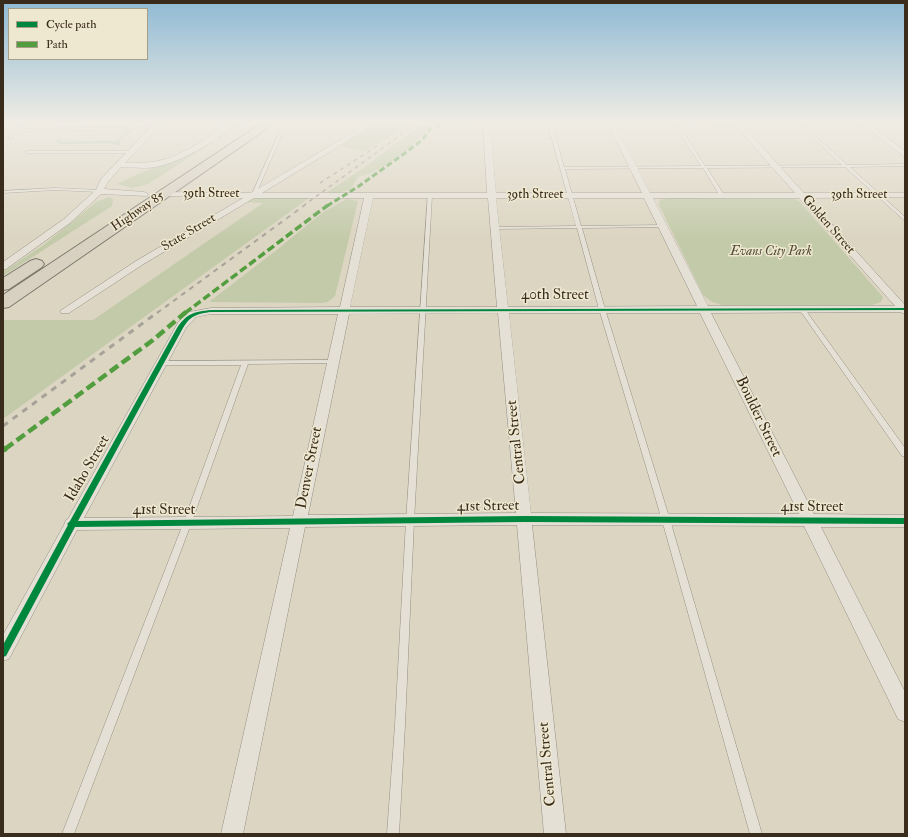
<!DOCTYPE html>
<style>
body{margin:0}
#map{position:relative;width:908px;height:837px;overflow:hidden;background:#dcd5c2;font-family:"IM FELL Double Pica",serif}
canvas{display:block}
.frame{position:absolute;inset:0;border:4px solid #3a2c1c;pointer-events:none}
.legend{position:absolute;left:8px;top:8px;width:140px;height:52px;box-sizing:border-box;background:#efe8d0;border:1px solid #a79d88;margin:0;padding:5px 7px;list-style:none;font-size:12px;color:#3a2c1c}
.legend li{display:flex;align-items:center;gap:8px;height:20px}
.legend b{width:20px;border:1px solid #a79d88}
</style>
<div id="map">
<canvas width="908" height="837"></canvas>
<div class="frame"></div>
<ul class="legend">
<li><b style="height:5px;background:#00873e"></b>Cycle path</li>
<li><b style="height:5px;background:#529d3e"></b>Path</li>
</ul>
</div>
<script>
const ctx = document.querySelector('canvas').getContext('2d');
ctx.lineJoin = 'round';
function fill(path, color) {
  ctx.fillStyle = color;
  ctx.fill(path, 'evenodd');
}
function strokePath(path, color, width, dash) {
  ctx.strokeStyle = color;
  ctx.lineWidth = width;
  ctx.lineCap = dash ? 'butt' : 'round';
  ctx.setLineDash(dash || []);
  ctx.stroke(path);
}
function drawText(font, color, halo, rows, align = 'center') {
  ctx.font = font + ' "IM FELL Double Pica",serif';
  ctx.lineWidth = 3;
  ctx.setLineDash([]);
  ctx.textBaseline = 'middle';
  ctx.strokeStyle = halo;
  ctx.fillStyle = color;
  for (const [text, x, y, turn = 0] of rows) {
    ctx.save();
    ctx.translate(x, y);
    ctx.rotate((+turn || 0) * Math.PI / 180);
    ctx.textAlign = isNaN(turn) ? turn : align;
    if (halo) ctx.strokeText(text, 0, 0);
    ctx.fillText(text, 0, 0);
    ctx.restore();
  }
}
fill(new Path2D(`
 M240,121H246L148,184L132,188L117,184L151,168L166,165L177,160Z
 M380,121H414L399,132L364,151L341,146Z
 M425,121H435C419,143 385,171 358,177L351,189L339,193H326L362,169Z
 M109,197L113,199L112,206L3,276V272L45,244L96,202Z
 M254,198H309L3,419V320H93L263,203L245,202Z
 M669,198L795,199L799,201L883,297L881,302L872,305H722L712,302L703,295L659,205L660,200Z
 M347,199L358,201L335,296L328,302L321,303L209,302L278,249L323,212Z`), '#c3caa9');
strokePath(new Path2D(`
 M59,140L58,142L60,143L110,142L119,144
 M116,143L130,130`), '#abc3b6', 2.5);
const service = new Path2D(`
 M25,121H29L21,129L154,127L156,128L154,129L19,131L11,139H9V137Z
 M342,121H358L375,124L373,125Z
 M547,121H551L564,167L701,166L672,121H676L705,166L842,165L799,124L798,123L800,122L847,165L905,164V166L850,167L905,217V221L845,167L707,168L724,195L722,196H720L703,168L565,169L581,226L663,225L665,226L663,227L582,228L605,309L670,520L762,834H750L662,520L599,309L577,228L496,229L494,228L496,227L576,226Z
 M280,131L283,132L256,194L252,195V194Z
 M27,151H132L134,152L132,153H26L25,152Z
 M55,188L99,190L101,191L99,192L55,190L3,193V191Z
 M428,194L432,195L414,521L405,725L399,834H387L395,725L406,521Z
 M802,307L804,308L905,448V457L902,456L799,309Z
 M333,360L335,361L336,362L335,363L248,364L191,524L74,834H62L183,524L241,365H161L158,363L161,361Z`);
const minor = new Path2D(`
 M157,121H164L125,163C157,164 173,159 199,143C212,135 226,121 240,121C221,139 181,162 156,167C144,169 133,167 121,167L108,182L104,189L144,192L148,194L147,196L101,194L70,223L6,269L3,270V262L64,219L96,190L101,179Z
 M372,121H380L262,193H487L483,121H905V125H870L905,151V157L862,125H742L804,193H905V197L808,198L905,305V314L900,312L711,313L814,514L905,515V527H821L905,692V722L898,719L804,526L532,525L566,834H544L517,525L305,527L243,834H221L290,528L77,530L9,659L3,661V635L64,525L66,520L68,519L179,321L189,312L211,308L340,307L364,198H254L142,265L69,313H61L60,311L136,261L243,198L165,196L161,194L162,192L251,193ZM490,124H608L642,193H496ZM615,124L735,125L795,193H650ZM373,198H488L497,307H350ZM496,198H644L697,306L508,307ZM653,198H799L895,306H708ZM498,313L516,513L308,515L349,314ZM509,313H700L799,514L531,513ZM211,314H338L293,516L84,518L186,328L196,317Z`);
const trunk = new Path2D(`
 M265,121H278L9,307L3,308V295Z
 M36,259L42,261L44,264L42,267L9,289L3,290V278L30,261Z`);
strokePath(service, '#948f82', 1);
strokePath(minor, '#948f82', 1);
strokePath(trunk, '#7d786c', 2);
fill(service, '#e4e0d6');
fill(minor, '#e4e0d6');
fill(trunk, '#d8d1c2');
strokePath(new Path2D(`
 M320,183L377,146
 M303,206L420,121`), '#a6a299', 1.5, [4, 4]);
strokePath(new Path2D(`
 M157,313L305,205`), '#a6a299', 2, [5, 5]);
strokePath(new Path2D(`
 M3,426L158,312`), '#a6a299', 3, [6, 6]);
strokePath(new Path2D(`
 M327,206L359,186L401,156L422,140L432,127L449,123L487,122`), '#529d3e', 3, [6, 3]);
strokePath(new Path2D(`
 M185,313L328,205`), '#529d3e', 3.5, [8, 3.5]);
strokePath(new Path2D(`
 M5,449L153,340L186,312`), '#529d3e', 4.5, [10, 4.5]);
strokePath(new Path2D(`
 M3,450L6,448`), '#529d3e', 6, [12, 6]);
fill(new Path2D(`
 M905,308V310L211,312C197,314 191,315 183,328L78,521L525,516L905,518V524L525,522L75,527L6,656L3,657V645L68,525L67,524L70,521L177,328C187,313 194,312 211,310Z`), '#00873e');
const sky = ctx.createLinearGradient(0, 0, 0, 239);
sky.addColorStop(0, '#8fbad4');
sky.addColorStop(0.51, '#efece4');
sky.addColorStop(1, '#efece400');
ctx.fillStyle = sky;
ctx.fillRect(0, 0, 908, 239);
drawText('13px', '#3a2c1c', '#efe8d0', [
 ["39th Street",211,194],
 ["39th Street",535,195],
 ["39th Street",859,195],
 ["Highway 85",138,212,-34],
 ["Golden Street",828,225,49],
 ["State Street",189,233,-31]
]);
drawText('italic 13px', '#514a34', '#efe8d0', [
 ["Evans City Park",771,252]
]);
drawText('15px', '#3a2c1c', '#efe8d0', [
 ["40th Street",555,296],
 ["Boulder Street",758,417,64],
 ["Central Street",517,442,-96],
 ["Denver Street",310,468,-79],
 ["Idaho Street",88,469,-60],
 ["41st Street",488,507,-1],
 ["41st Street",812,508],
 ["41st Street",164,511],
 ["Central Street",548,764,-95]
]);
</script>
